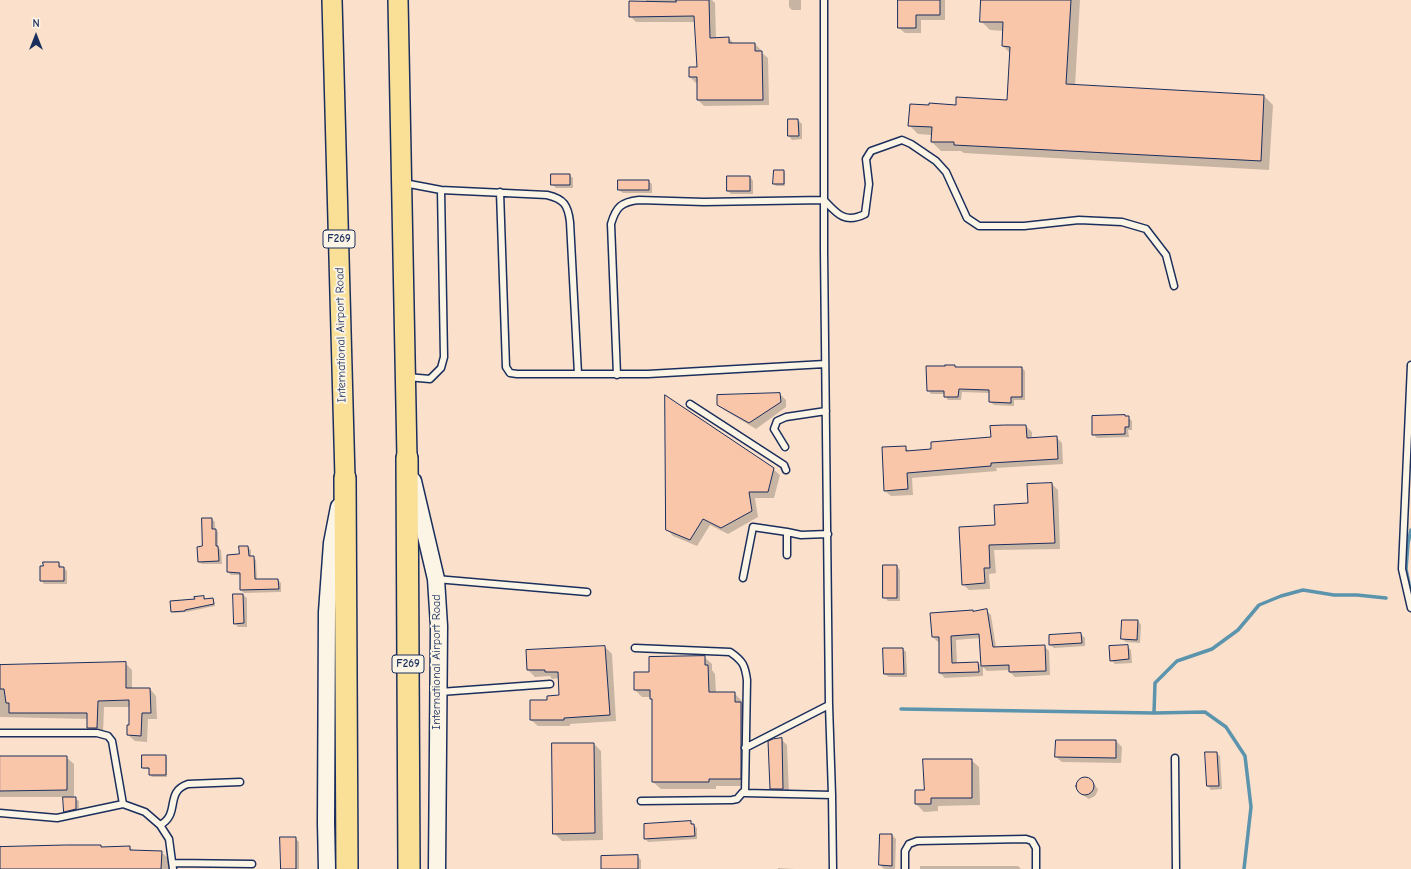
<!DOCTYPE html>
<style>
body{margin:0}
#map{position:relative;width:1411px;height:869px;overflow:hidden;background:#fcecd9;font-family:"Comic Neue",sans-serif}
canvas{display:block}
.north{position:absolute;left:16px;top:16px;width:40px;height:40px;-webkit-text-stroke:3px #fcf5e5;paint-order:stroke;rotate:0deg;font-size:11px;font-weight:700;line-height:16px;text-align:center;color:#1b2f5e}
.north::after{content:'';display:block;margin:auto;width:14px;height:18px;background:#1b2f5e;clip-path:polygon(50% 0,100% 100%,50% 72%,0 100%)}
</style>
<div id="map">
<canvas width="1411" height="869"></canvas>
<div class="north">N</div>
</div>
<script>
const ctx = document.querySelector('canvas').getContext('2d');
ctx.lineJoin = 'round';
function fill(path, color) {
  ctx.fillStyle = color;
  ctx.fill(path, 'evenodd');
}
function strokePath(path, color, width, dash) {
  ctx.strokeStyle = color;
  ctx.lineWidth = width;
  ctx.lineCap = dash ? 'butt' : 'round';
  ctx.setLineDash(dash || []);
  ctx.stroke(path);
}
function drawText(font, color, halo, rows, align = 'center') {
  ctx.font = font + ' "Comic Neue",sans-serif';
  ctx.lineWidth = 4;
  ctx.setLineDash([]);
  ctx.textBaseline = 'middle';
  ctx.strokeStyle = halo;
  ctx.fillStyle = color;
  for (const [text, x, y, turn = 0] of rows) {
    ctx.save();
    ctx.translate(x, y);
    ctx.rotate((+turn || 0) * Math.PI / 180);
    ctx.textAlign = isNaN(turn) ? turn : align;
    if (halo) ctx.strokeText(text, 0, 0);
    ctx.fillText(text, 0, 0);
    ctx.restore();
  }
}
fill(new Path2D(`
 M0,0H1411V869H0Z`), '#fbe1cb');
fill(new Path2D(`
 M646,0H712L715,3L716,39L729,38L734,44H755L761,50V52L768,58L769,105L704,106L698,100V83H696L690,77L698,68L695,22H636L630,16L646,2Z
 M789,0H801V10H792L789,7Z
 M899,0H945V20H921V33H905L899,28Z
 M982,0H1080L1075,86L1264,96L1273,105L1269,170L964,153L961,151H941L932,142V135L918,134L909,125L957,106L1008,101L1011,54L1003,46L1004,31L990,30L981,21Z
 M798,120L802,124V139L792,140L789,136Z
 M775,171H783L785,173V186H776L774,184Z
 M569,175L573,178V188H556L552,184Z
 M750,177L753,181V194H731L728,191Z
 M648,181L652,184V193H623L619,190Z
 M954,366L956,368H1022L1025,371V400H1014V406L994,405L990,402V393L962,392L961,400H948L945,396V394H931L928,390L927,367Z
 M780,394L786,400V407L756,429L724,410L718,404Z
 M1128,417L1132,421V430H1128L1129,437L1097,438L1093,434Z
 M1026,426L1032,432V439L1056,437L1062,443L1063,464L996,468L997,471L912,478L913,495L891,496L885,491L905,447L910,452L932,450L992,438Z
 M773,469L780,475L774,498H755L758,517L728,534L710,525L697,546L673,536L667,529Z
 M1052,484L1058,490L1060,549L994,550L996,573L989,574L990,589L969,590L963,584L996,525L1029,504Z
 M212,519L215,522V529L218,532V547L221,550L222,564H202L199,562Z
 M240,547H248L251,550V557H253L256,560L257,580H278L281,583V592L244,593L241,590V575H231L228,572L240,555Z
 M59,563L62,568H64L67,571V584H44L41,580Z
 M897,566L900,570V601H888L884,597Z
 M243,595L247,598V627H238L235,623Z
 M204,597L205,600L213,599L214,601L215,606L186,612L174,613L172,611Z
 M986,610L991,615L996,648L1044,646L1049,651L1050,675L1015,677L1010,672V670L987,671L983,667V676L945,678L940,673V641L938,642L933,637ZM980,638L982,667L978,663L957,664L956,640Z
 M1138,621L1141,625L1140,643L1126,642L1122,639Z
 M1081,634L1085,638V646L1054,648L1050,645Z
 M1127,646L1131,650L1132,663L1115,664L1111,660Z
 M605,647L612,654L616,721L570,724V726H538L531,720L548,701L560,696L559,678L552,679L550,676L535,677L528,670Z
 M903,649L906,652L907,677H889L885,674Z
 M704,657L712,664V670L715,674L716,693H734L742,701V704L748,710V786H716V789H661L653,782V701L651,697H642L635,690L650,673Z
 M125,663L132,670V689H150L156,696L157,719H148L147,742L135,741L128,735L130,726V707H104L103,734H94L88,727V719L0,717V665L2,666Z
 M781,739L787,745L789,795L776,794L771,789Z
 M1116,741L1122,747L1121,763L1062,762L1056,757Z
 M594,744L601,751L603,840L562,841L554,833Z
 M1216,753L1220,756L1222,789L1211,790L1208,786Z
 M166,756L167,757V777H152L150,775V769H144L143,767Z
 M0,757H66L74,764V798L79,801V813L68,815L65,812L64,797H0Z
 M971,760L979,767L980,805L938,806V811L924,812L916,804L925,791Z
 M1082,778L1090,779L1094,783L1098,790L1095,796L1089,799L1081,794L1077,787L1079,780Z
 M690,822L697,828V839L648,842L645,838Z
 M881,835H892L896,839L895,869H884L880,865Z
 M295,838L299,842V869H282Z
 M100,846L102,848H130L134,851L161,852L169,859V869H0V848Z
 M637,856L641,860V869H602Z
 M920,866H1018L1021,869H920Z
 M778,868L794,869H778Z`), '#0003');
strokePath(new Path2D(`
 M1411,530L1408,543L1406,569L1411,594
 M901,709L1154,713L1205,712L1226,727L1245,756L1251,807L1244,869
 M1154,713L1155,683L1177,661L1212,649L1238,630L1259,605L1281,596L1303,590L1334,595H1357L1386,598`), '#5c94ae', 3.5);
const building = new Path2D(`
 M676,0H709L710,38L729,37V43H755V51H762L763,100H697V77H689V67H697L694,16L629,17V1L676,2Z
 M898,0H940V15H916V28H898Z
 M981,0H1071L1066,84L1264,95L1261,161L954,145V142H931L932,127L908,126L910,104L929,105V103L956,105V97L1007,100L1010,47L1002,46L1003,22H980Z
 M788,119H798L799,136H788Z
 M774,170H784V184H773Z
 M551,174H570V185H551Z
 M727,176H750V191H727Z
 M618,180H649V190H618Z
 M945,365H955V367H1022V397H1011V403L989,402V390L959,389L958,397H944V391H927L926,366H945Z
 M780,393L781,402L749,423L717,405V395Z
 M665,395L774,468L768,492H749L752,511L721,528L703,519L690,540L666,530Z
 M1125,415V416H1129V427H1125V434L1092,435V416Z
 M1005,425H1026L1027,438L1057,436L1058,459L991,463V466L907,473L908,489L884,491L882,447L906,446V451L931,449V442L991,437L990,426Z
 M1052,483L1055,543L989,545L990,568H984L985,583L962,585L959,527L995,525L994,505L1028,503L1027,484Z
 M202,518H212V529H216V546H218L219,561L198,562L197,547L202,546Z
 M239,546H248L249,556H254L255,579H278L279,589L240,590V573L227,572V555L239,554Z
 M43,562H59V567H64V581H40V566H43Z
 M883,565H897V598H883Z
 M233,594H243L244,623L234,624Z
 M204,596V599L213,598L214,604L185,610V611L171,612L170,601L195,599L194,597Z
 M987,609L993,647L1045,645L1046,671L1009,672V665L981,666L979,634L951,636L952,663L978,662L979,672L939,673V637H932L930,613L973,610V611Z
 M1122,620H1138L1137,640L1121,639Z
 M1081,633L1082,643L1049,645V635Z
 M1128,645L1129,659L1110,661L1109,646Z
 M605,646L610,715L564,718V720H530V700H547V696L559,695L558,672H545V670H527L526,650Z
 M883,648H903L904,674H884Z
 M705,656V665H708L709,692H735V702H741V779H709V782H652V699H650V690H634V672H649V657Z
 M126,662V688H150L151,713H142L141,736L127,735V725H129V700L98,701L97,728H87V713H9V703H6L4,689H0V665Z
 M782,738L783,789H770L768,741L773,739Z
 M1056,740H1116V758L1055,757Z
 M552,743H594L595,833L553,834Z
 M1205,752H1217L1219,786H1207Z
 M142,755H166V775H149V768H142Z
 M0,756H67V790L0,791Z
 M923,759H972V798H931V804H915V790H924Z
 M1076 786a9 9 0 1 1 18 0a9 9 0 1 1-18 0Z
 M63,797H76V809L64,812Z
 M691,821V824H694L695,836L644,839V824Z
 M880,834H892V866L879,865Z
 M280,837H296V869H281Z
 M66,845H101V847L130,846V850L162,851L161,869H0V847Z
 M638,855V869H601V856Z`);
fill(building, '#fac6aa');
strokePath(building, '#1b2f5e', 1);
const service = new Path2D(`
 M824,0V251L829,705L832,795L833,869
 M404,183L441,190L547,195C564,199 568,205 570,222L578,374
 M500,192L506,367L510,373L517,374H648L825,364
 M1411,365L1402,569L1411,608
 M617,375L611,224C616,207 621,202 639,200L704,202L824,200C837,214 845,224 865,214L869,184L866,159L871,151L902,140L911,144L936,161L946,172L967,218L979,226H1024L1079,220L1122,222L1146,229L1166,255L1174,286
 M407,377L430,379L441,368L444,357L441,190
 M690,404L784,465L786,470
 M785,447L774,429L777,421L786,417L826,411
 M787,555V532
 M743,578L753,527L787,532L801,535L828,534
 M436,579L587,592
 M635,648L730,652C743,661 745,665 747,680L745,793L743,792L737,799L732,800L641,801
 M440,692L550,684
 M0,733H97L108,736L112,741L123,804
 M745,748L829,705
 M1175,758L1176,869
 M745,793L832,795
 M0,813L57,818L123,804L145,812L160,825L169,839L173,869
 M160,825C181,814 164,792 188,784L240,782
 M173,863L252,864
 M905,869V851L909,844L917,841L1026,839L1032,841L1036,848V869`);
const secondary = new Path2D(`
 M413,481L436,579L439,626L437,869
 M327,869L326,823L327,612L332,543L339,507`);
const trunk = new Path2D(`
 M332,0L345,478
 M398,0L407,458`);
const motorway = new Path2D(`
 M407,458L409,869
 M345,478L347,869`);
strokePath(service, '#1b2f5e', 9);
strokePath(secondary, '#1b2f5e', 19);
strokePath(trunk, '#1b2f5e', 22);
strokePath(motorway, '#1b2f5e', 24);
strokePath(service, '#fcf5e5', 6);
strokePath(secondary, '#fcf5e5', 16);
strokePath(trunk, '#fadf96', 19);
strokePath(motorway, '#fadf96', 21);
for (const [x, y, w] of [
 [339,239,32],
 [408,664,32]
]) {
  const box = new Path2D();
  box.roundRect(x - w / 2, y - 9, w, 18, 3);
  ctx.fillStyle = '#fcf5e5';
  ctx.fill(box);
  strokePath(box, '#1b2f5e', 1);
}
drawText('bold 11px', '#1b2f5e', null, [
 ["F269",339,239],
 ["F269",408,664]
]);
drawText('12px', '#1b2f5e', '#fcf5e5', [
 ["International Airport Road",341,335,-91],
 ["International Airport Road",437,662,-90]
]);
</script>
